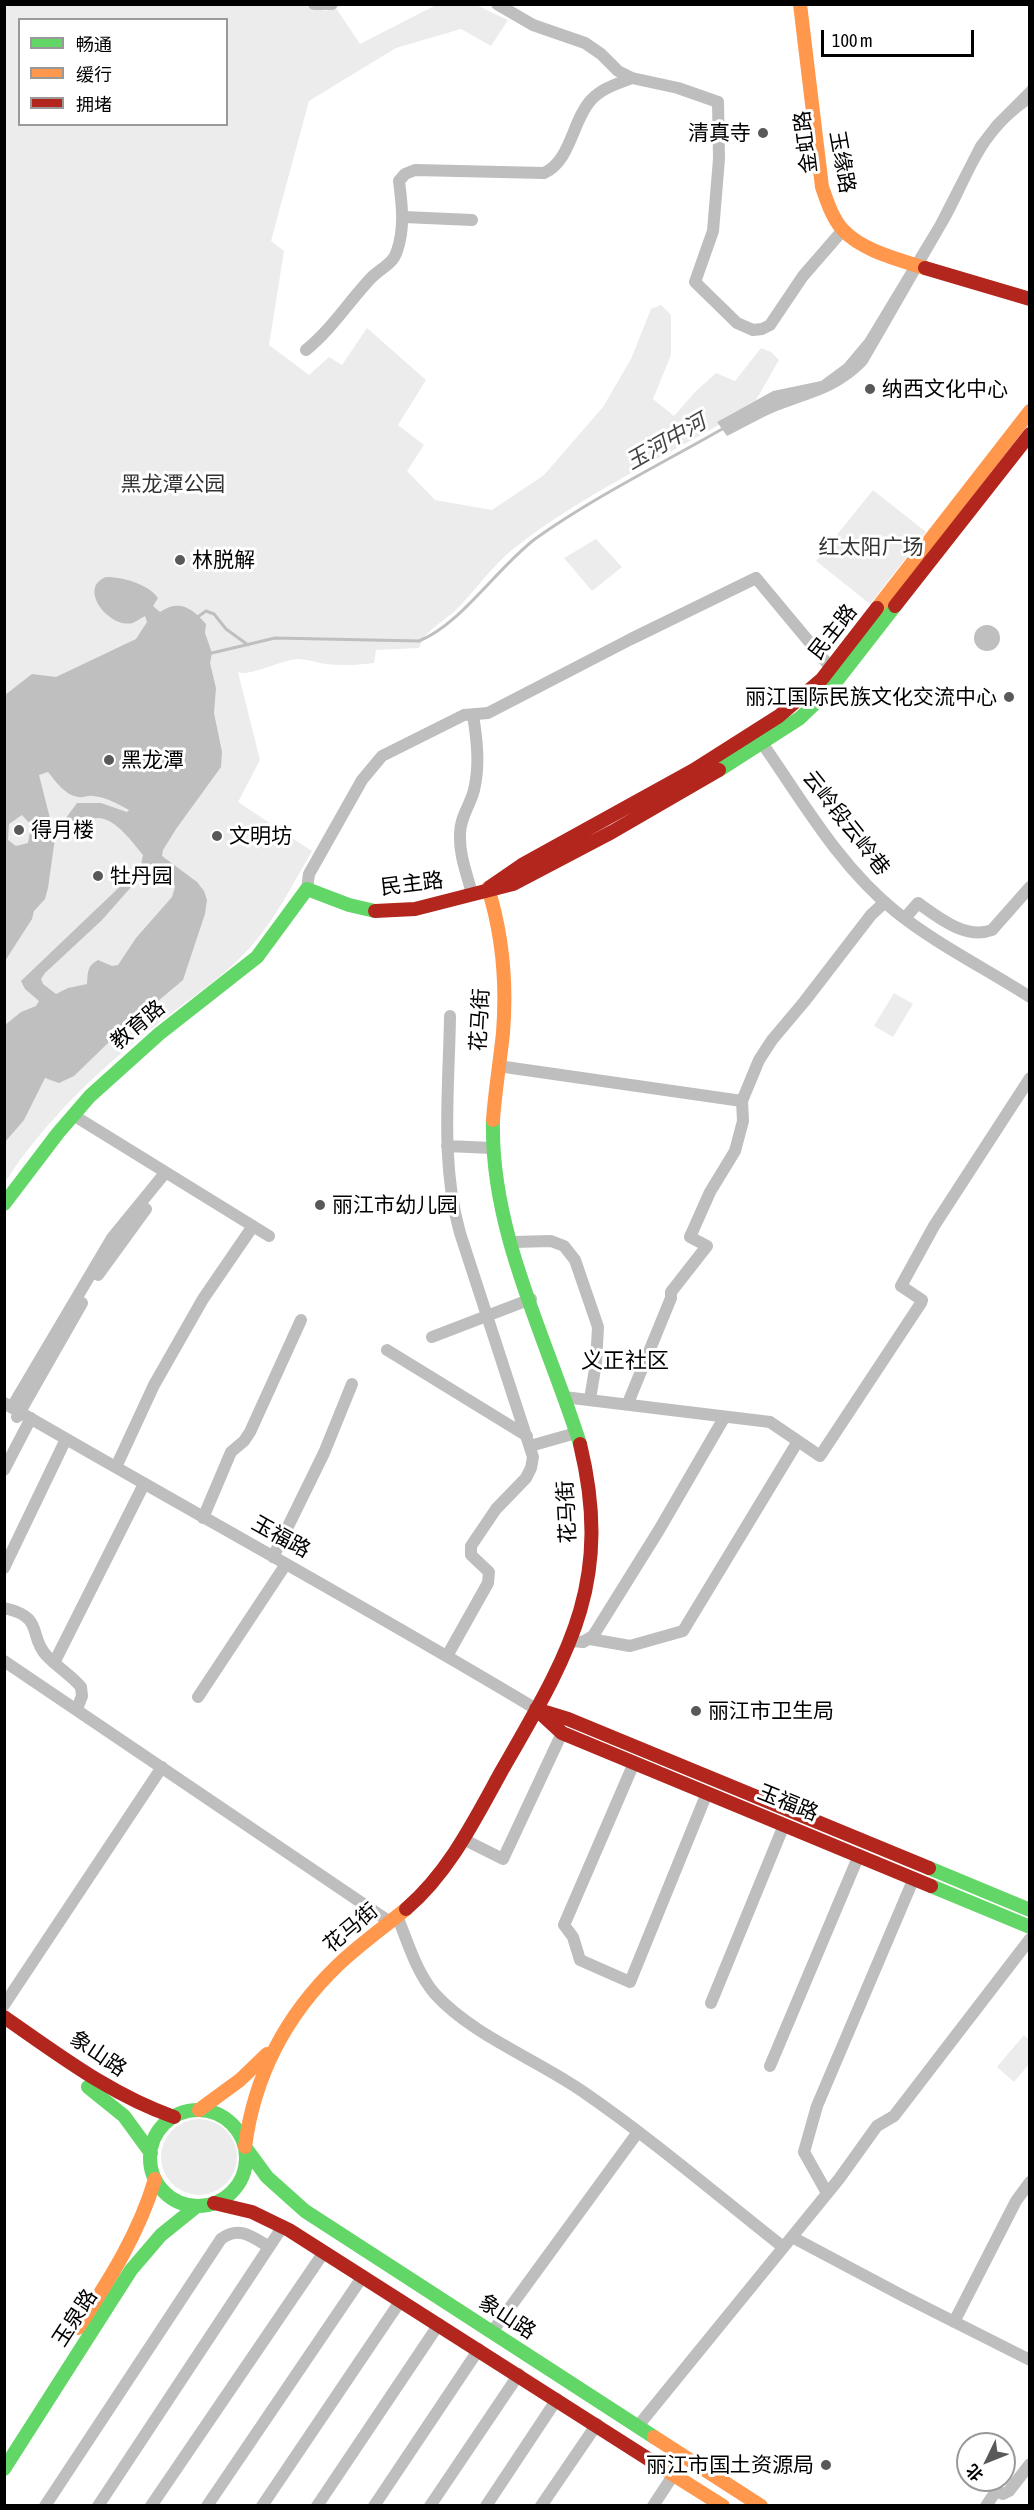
<!DOCTYPE html>
<meta charset="utf-8">
<style>
body{margin:0}
#map{position:relative;width:1034px;height:2510px;overflow:hidden;background:#fff;font-family:"Asap Condensed","Noto Sans SC",sans-serif}
canvas{display:block}
.frame{position:absolute;inset:0;border:6px solid #000;pointer-events:none}
.legend{position:absolute;left:18px;top:18px;width:210px;height:108px;box-sizing:border-box;background:#fff;border:2px solid #999;margin:0;padding:8px 10px;list-style:none;font-size:18px;color:#000}
.legend li{display:flex;align-items:center;gap:12px;height:30px}
.legend b{width:30px;border:2px solid #999}
.north{position:absolute;left:956px;top:2432px;width:60px;height:60px;box-sizing:border-box;background:#fff;border:2px solid #999;border-radius:50%;rotate:227deg;font-size:16px;font-weight:700;line-height:24px;text-align:center;color:#000}
.north::after{content:'';display:block;margin:auto;width:21px;height:27px;background:#595959;clip-path:polygon(50% 0,100% 100%,50% 72%,0 100%)}
.scale{position:absolute;left:821px;top:30px;width:153px;height:27px;box-sizing:border-box;border:3px solid #000;border-top:0;padding-left:8px;font-size:18px;line-height:21px;white-space:nowrap;color:#000;-webkit-text-stroke:4px #fff;paint-order:stroke}
</style>
<div id="map">
<canvas width="1034" height="2510"></canvas>
<div class="frame"></div>
<ul class="legend">
<li><b style="height:8px;background:#63d668"></b>畅通</li>
<li><b style="height:8px;background:#ff974d"></b>缓行</li>
<li><b style="height:8px;background:#b3261e"></b>拥堵</li>
</ul>
<div class="north">北</div>
<div class="scale">100 m</div>
</div>
<script>
const ctx = document.querySelector('canvas').getContext('2d');
ctx.lineJoin = 'round';
function fill(path, color) {
  ctx.fillStyle = color;
  ctx.fill(path, 'evenodd');
}
function strokePath(path, color, width, dash) {
  ctx.strokeStyle = color;
  ctx.lineWidth = width;
  ctx.lineCap = dash ? 'butt' : 'round';
  ctx.setLineDash(dash || []);
  ctx.stroke(path);
}
function drawText(font, color, halo, rows, align = 'center') {
  ctx.font = font + ' "Asap Condensed","Noto Sans SC",sans-serif';
  ctx.lineWidth = 6;
  ctx.setLineDash([]);
  ctx.textBaseline = 'middle';
  ctx.strokeStyle = halo;
  ctx.fillStyle = color;
  for (const [text, x, y, turn = 0] of rows) {
    ctx.save();
    ctx.translate(x, y);
    ctx.rotate((+turn || 0) * Math.PI / 180);
    ctx.textAlign = isNaN(turn) ? turn : align;
    if (halo) ctx.strokeText(text, 0, 0);
    ctx.fillText(text, 0, 0);
    ctx.restore();
  }
}
fill(new Path2D(`
 M5,5H309L325,11L336,8L360,44L436,5H476L508,20L491,46L461,29L396,48L309,101L271,241L284,251L269,345L309,375L329,357L342,365L367,328L426,380L398,425L424,445L407,471L435,500L492,510L544,475L603,407L631,359L651,309L661,305L671,315V355L653,399L674,416L695,392L716,373L735,381L761,348L771,352L779,360L756,400L717,422L719,425C651,463 573,501 512,550C491,567 475,591 456,610C443,622 424,631 419,648L376,650L374,663C358,665 342,666 326,664C317,663 307,659 298,659C281,660 250,677 238,672L260,760L238,802L312,851C290,889 270,930 238,960C213,985 183,1003 156,1025C98,1070 45,1121 5,1182ZM20,20H226V124H20Z
 M873,490L926,532L870,604L816,561Z
 M596,539L622,567L592,591L564,558Z
 M894,993L913,1004L893,1037L874,1026Z
 M1024,2035L1029,2040V2064L1014,2082L997,2067Z
 M161 2157a38 38 0 1 1 76 0a38 38 0 1 1-76 0Z`), '#ececec');
fill(new Path2D(`
 M1029,85V105C983,138 976,172 950,220C922,268 895,316 867,364C839,393 813,397 777,411C760,418 743,428 727,436L717,422L773,391L821,381L844,364L865,339L935,223L976,143L993,121Z
 M106,577C123,577 148,584 158,598L153,606L160,612C179,599 192,608 206,624L205,633L212,653L210,663L216,688L214,713L222,752L221,767L176,829L163,850L162,856L197,882L204,891L207,900L205,914L183,980L107,1044L74,1076L59,1083L45,1078L24,1120L5,1142V1025L21,1012L36,1006L39,1001L25,989L21,981L132,875L141,865L143,855C133,843 116,819 99,818C86,818 80,826 66,818L77,803H101L127,812L129,810C118,804 106,797 93,796C88,795 83,798 78,797C65,795 56,782 48,772L39,775L55,838L48,888L45,899L34,911L32,919L5,961V695L32,674L56,677L136,639L147,622L145,616C141,618 137,621 133,623C109,629 77,588 106,577ZM22,815L31,825L28,843L16,846L8,840L9,824ZM147,869L155,870L173,879L175,887L172,897L136,938L118,965L112,966L98,960C87,966 88,972 87,984L68,988L56,994L43,984L41,979L45,973L102,920Z
 M974 638a13 13 0 1 1 26 0a13 13 0 1 1-26 0Z`), '#bfbfbf');
strokePath(new Path2D(`
 M199,616L206,611L214,614L226,629L248,645
 M212,653L275,638L419,641C460,625 497,568 535,539C594,497 661,464 724,428`), '#bfbfbf', 3);
strokePath(new Path2D(`
 M314,4H332
 M497,4L533,25L585,43L601,54L618,71L632,78L678,88L718,102L719,159L713,231L695,282L737,323L753,330L762,329L770,325L803,276L843,230
 M404,217L472,220
 M306,350C332,329 349,301 372,277C381,268 393,264 397,251C405,228 402,205 399,181L405,174L415,170L544,173C571,161 572,121 591,100C602,88 617,84 632,78
 M762,743C802,800 839,866 895,911C936,944 985,968 1030,997
 M307,889L309,874L362,780L382,756L464,715L488,713L631,639L756,578L831,668
 M472,894C467,874 459,855 460,834C460,817 470,806 474,790C480,765 477,740 473,715
 M905,918L918,903C939,918 966,940 992,930L1030,887
 M498,1066L742,1101
 M73,1115L269,1236
 M447,1146L492,1148
 M513,1242L551,1241L564,1246L575,1260L598,1327L596,1363L590,1399
 M98,1275L146,1209
 M432,1337L531,1299
 M387,1350L527,1436
 M564,1397L770,1422L820,1456L921,1303L922,1300L901,1286L934,1226L1030,1078
 M4,1403C181,1506 361,1604 536,1709
 M628,1403L671,1298V1292L707,1246L690,1237L710,1192L735,1151L743,1121L742,1101L759,1060L772,1040L804,1002L871,915L885,902
 M12,1407L112,1238L165,1173
 M17,1417L82,1303
 M530,1446L576,1433
 M116,1467L154,1385L203,1299L253,1226
 M4,1470L31,1418
 M203,1518L231,1452L244,1441L250,1432L301,1320
 M273,1557L324,1453L352,1384
 M4,1568L66,1439
 M4,1608C45,1617 28,1635 46,1655C57,1667 71,1675 81,1687L82,1696L77,1709
 M590,1639L630,1646L683,1631L798,1441
 M572,1641L583,1642L593,1636L659,1530L724,1418
 M447,1656L488,1583L489,1572L471,1555V1546L496,1509L526,1478L531,1468L533,1457L460,1233C440,1163 449,1088 450,1016
 M4,1661L390,1922
 M54,1663L144,1484
 M198,1697L286,1564
 M634,1763L564,1925L573,1937L580,1960L630,1982L707,1793
 M463,1839L503,1859L562,1733
 M397,1916C408,1942 416,1972 435,1994C472,2035 536,2059 582,2091C652,2139 717,2195 783,2247
 M711,2003L784,1825
 M4,2005L162,1767
 M770,2066L859,1855
 M827,2193L804,2152L817,2106L914,1878
 M792,2237L905,2297L1030,2360
 M954,2322L1016,2201L1030,2182
 M492,2332L638,2132
 M638,2426L839,2179L877,2126L894,2116L1030,1939
 M45,2506L221,2239C239,2225 253,2237 269,2247
 M98,2506L283,2226
 M151,2506L324,2252
 M207,2506L363,2276
 M262,2506L401,2300
 M317,2506L439,2324
 M374,2506L479,2349
 M430,2506L519,2374
 M486,2506L557,2399
 M541,2506L597,2424
 M653,2506L674,2474
 M986,2506L996,2491L1003,2494L1009,2491L1030,2464`), '#bebebe', 12);
strokePath(new Path2D(`
 M719,770L800,718L832,687L895,606
 M493,1120C490,1232 547,1339 580,1444
 M4,1204L58,1133L90,1096L159,1034L257,957L307,889L349,905L375,911
 M929,1868L1030,1910
 M931,1886L1030,1927
 M88,2087L124,2116L151,2153
 M150 2158a48 48 0 1 1 96 0a48 48 0 1 1-96 0Z
 M245,2147L267,2177L305,2211L654,2437
 M4,2469L131,2270L161,2235L197,2206`), '#63d668', 14);
strokePath(new Path2D(`
 M800,4L822,187C827,201 832,218 843,230C863,251 897,259 925,268
 M877,608L1030,411
 M488,888C503,936 507,983 503,1033C500,1062 495,1091 493,1120
 M199,2110L240,2080L267,2054
 M245,2147C254,2077 286,2015 338,1965C359,1945 383,1928 406,1909
 M78,2328C109,2280 139,2234 155,2179
 M654,2437L761,2506
 M653,2462L723,2506`), '#ff974d', 14);
strokePath(new Path2D(`
 M925,268L1030,299
 M895,606L1030,434
 M490,887L522,865L694,770L779,716L822,679L877,608
 M375,911L415,909L513,884L612,832L719,770
 M536,1709L562,1733L931,1886
 M542,1711L568,1719L929,1868
 M406,1909C449,1872 474,1821 501,1772C568,1655 614,1584 580,1444
 M4,2017C59,2055 111,2095 174,2117
 M214,2203L252,2212L289,2230L653,2462`), '#b3261e', 14);
for (const [x, y, r, color] of [
 [763,133,6,"#595959"],
 [870,389,6,"#595959"],
 [180,560,6,"#595959"],
 [1009,697,6,"#595959"],
 [109,760,6,"#595959"],
 [19,830,6,"#595959"],
 [217,836,6,"#595959"],
 [98,876,6,"#595959"],
 [320,1205,6,"#595959"],
 [696,1711,6,"#595959"],
 [826,2465,6,"#595959"]
]) {
  const dot = new Path2D();
  dot.arc(x, y, r, 0, 2 * Math.PI);
  ctx.fillStyle = color;
  ctx.fill(dot);
  strokePath(dot, '#fff', 2);
}
drawText('21px', '#000', '#fff', [
 ["清真寺",751,133,"right"],
 ["纳西文化中心",882,389],
 ["林脱解",192,560],
 ["丽江国际民族文化交流中心",997,697,"right"],
 ["黑龙潭",121,760],
 ["得月楼",31,830],
 ["文明坊",229,836],
 ["牡丹园",110,876],
 ["丽江市幼儿园",332,1205],
 ["丽江市卫生局",708,1711],
 ["丽江市国土资源局",814,2465,"right"]
], 'left');
drawText('21px', '#000', '#fff', [
 ["金虹路",806,142,-97],
 ["玉缘路",842,162,80],
 ["民主路",833,632,-52],
 ["云岭段云岭巷",846,823,52],
 ["民主路",412,884,-7],
 ["花马街",480,1020,-87],
 ["教育路",138,1025,-40],
 ["花马街",567,1512,-93],
 ["玉福路",281,1537,29],
 ["玉福路",788,1803,22],
 ["花马街",351,1928,-40],
 ["象山路",98,2054,34],
 ["象山路",507,2317,33],
 ["玉泉路",75,2318,-57]
]);
drawText('21px', '#333', '#fff', [
 ["黑龙潭公园",173,484],
 ["红太阳广场",871,547]
]);
drawText('italic 22px', '#444', '#fff', [
 ["玉河中河",666,442,-30]
]);
drawText('22px', '#000', '#fff', [
 ["义正社区",625,1361]
]);
</script>
